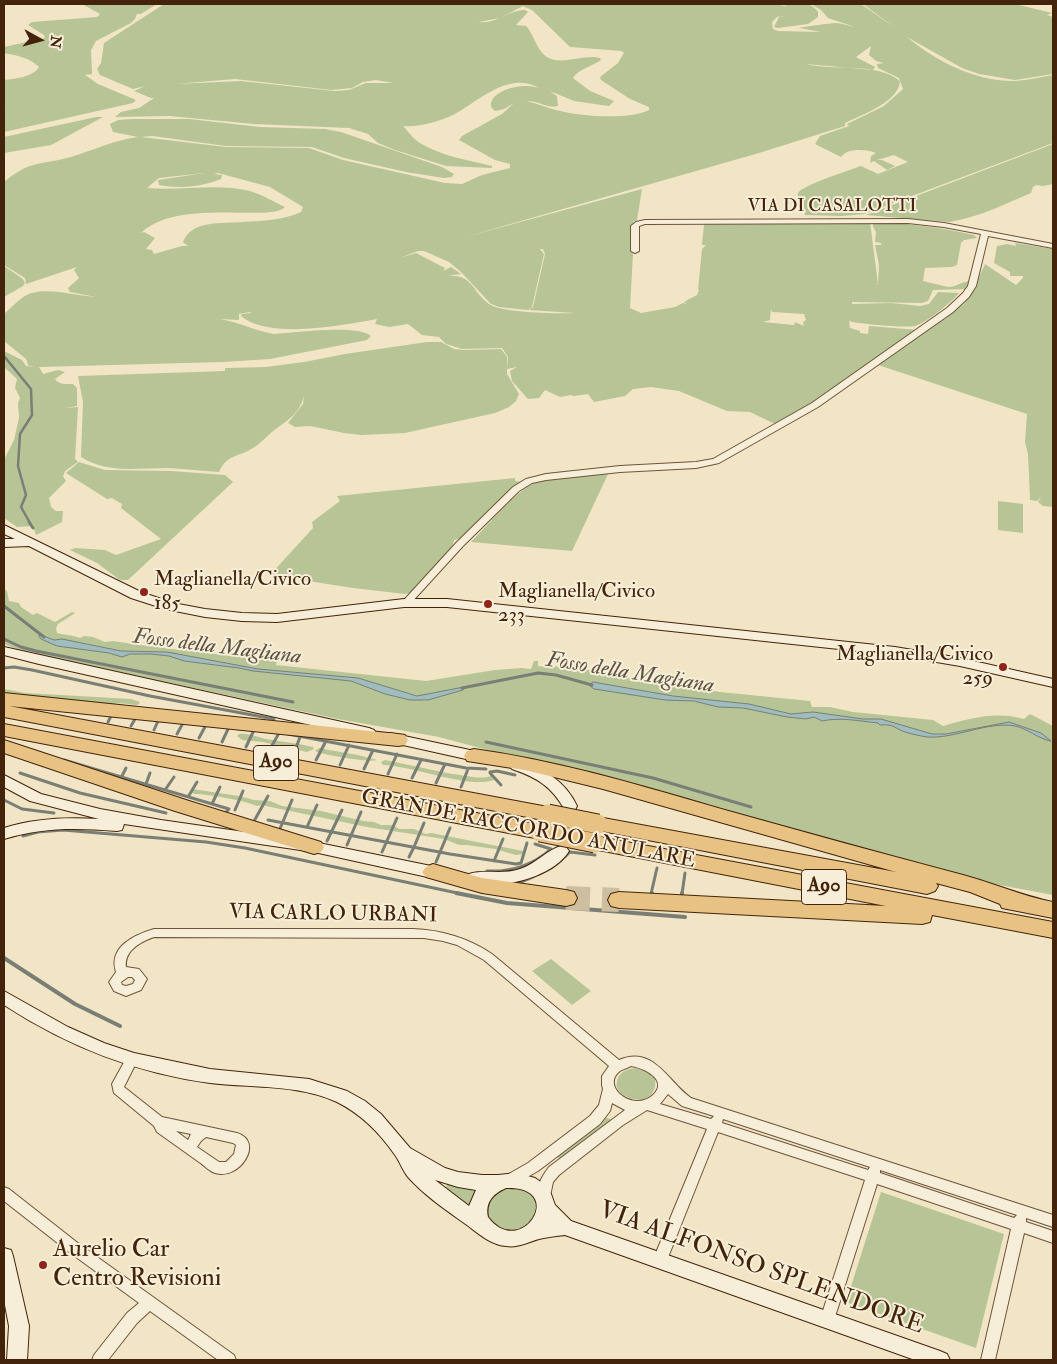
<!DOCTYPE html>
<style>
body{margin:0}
#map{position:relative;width:1057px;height:1364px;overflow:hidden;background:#f1e5c5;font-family:"IM FELL Double Pica",serif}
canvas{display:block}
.frame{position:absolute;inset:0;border:5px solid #43240b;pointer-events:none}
.north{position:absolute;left:15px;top:15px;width:50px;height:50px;-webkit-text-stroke:4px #f6eed9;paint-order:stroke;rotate:97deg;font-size:14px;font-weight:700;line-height:20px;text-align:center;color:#43240b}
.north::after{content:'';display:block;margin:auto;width:18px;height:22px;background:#43240b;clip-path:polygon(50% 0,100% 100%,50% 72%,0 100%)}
</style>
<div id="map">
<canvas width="1057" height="1364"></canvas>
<div class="frame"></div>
<div class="north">N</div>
</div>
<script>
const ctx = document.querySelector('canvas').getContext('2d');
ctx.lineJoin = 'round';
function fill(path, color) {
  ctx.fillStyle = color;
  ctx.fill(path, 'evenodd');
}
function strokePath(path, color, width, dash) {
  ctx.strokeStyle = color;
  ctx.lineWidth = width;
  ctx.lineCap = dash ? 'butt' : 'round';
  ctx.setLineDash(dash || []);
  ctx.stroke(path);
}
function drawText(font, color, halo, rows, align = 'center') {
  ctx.font = font + ' "IM FELL Double Pica",serif';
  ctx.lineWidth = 4;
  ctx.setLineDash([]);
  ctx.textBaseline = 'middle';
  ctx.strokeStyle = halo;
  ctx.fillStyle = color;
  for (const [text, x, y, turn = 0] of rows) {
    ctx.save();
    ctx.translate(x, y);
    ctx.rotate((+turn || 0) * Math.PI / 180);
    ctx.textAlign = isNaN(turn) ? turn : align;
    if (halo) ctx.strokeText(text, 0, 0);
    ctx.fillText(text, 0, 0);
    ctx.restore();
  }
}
fill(new Path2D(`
 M82,4H157L141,14H137L135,19L131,23L96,41L91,50L92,74L85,75L98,84L136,100L133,103L4,132V110L6,109H4V80C15,79 33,77 39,67C29,57 17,56 4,53V47L45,38L44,35L28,25L32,22L97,17L100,14Z
 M164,4H778L788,7L782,4C795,4 810,0 818,12V17L808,24L778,28L774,27L779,17L785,16L777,17L772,22L773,29L778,31L821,32L799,28C801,27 832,23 835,23C842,23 849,26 855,27L828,18L821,10L811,4H861L895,28L863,4H1015L1052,13L1047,15L1053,17V74L1015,80L979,74L962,68L907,37C935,61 977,82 1015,81C1028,80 1041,77 1053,75V143L864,214L842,216L805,215L802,204H798C799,200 797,197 798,193C802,185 851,170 861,166L878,174L908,162L894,155L877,160H882L895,166L887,170L874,161L870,163L871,156L876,153C866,149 847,148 841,157L815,144L820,136L849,126L847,124L884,106L903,89L899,78L878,68L877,64L884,63L876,61L869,55L871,46L856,57L875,67L873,70L806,64C834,71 877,62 900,81C899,102 861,115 845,123V126L759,153L465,237L642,189L637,220L633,222L630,251L633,254L630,308L641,313L675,307L683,303L687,304L684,302L697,295L699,290H698L702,249L706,245H702L704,224L870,222L878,284L876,285H878L879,265L875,245H881V243L875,242L876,232L873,227V222C907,223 940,227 974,235L977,238L964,240L961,243L957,265L952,267L925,268L923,281L948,287C957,287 963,280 972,281L968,289L933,290L928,301L922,303L852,302V304L891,303L920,306L929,304L938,292L959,293C952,302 926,323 915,326C907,328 857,324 849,321L850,328L860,331V333L868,334L869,326L918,330L818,400L777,425L750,412L727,411L679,391L651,387L633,389L625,396L594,402L588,394L574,396L571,395L560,397L545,390L539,398L528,399L512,381L510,371L517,367L507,369L508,357L502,348L462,349L446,344L439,337L422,335L408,324L389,327L375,324L377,319C343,325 269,340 241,316L242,314L252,313L250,312L239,314V320L220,319C239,322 255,331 274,334C295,333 356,324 371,336L367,340L270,359L223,362L39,367L43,374L58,370L65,372L55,379C59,385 67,384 73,384L77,388V406L65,408L78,407L75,459L78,462L65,471L63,476L66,481L49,498L51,507L56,511H63L62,522L36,535L33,526L17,527L4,518V460L14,440L19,418L18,403L20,398L15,388L17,379L4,367V351L22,360L26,366L35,367H29L26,359L4,341V314C10,309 15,303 22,298C40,284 75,296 96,297L70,292L68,288L79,278L74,270L77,267L26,284L25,278L4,265V182C30,160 41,165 71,157C94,150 114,140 138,137L113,132L110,124L118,120L132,119H189L260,127L325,129L341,132L442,167L454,174L452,177L444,178L406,172L344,158L312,147L226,146L152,136L141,137L226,147L309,148L343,160L445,183L462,184L482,175L510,168V164L495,160L459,140L462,136L502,114L514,103L504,109L495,111L491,107C489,92 515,85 528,86C532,86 536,87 539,88C509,71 480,100 455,114C442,121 417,128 403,126C409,132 413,139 420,143C441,156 468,160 492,166V168L446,166L395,150L378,143L368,134L349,128L254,124L169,116L115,117L121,112L139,108L154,98H151L134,91L145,86L133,89L100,75L97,69L101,63L104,43ZM523,6L532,10L570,47L622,51L624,53L618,63L600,77L601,80L630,99L649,107V110C627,121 573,116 549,108C542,106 535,103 527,101C537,100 548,109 558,106L557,96L550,91L574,101L609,106L614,101L590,91L573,78C578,69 593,66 601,60L600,58C581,53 554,71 540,50C535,43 533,34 526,26L516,25L528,12L525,10C508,10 498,24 479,22L500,18ZM235,79L332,90L352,88L363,82L376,80L393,83H366L349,90L335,91L241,81L175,84ZM205,173L158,180L159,185C179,189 202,187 221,179L222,175L214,174L218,173L270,187L303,207L301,212C284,220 261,221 243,222C223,224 192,219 183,242L188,246H182L154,254L152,250L146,249L155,238L144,232L141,233C179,197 270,223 285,207C274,202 263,195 250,191C217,183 181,191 147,188L159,178ZM540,249H543L545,254L533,307L529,310L574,313C559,314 500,313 489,304C471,291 474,274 446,276L461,274L451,267L443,271L445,268L416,253L400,258L418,251H424L449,262L461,272L491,304L499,307L528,310L532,307L544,254ZM771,309L772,312L804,314L806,320L803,322L804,326L795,322L794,325L763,322L770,320Z
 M96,117H103L51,145L4,153V137Z
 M1053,144V184L1043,186L1036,185L1033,187L1031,193C1005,204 977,218 949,222L866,215Z
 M1015,243L1053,249V507L1043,506L1038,502L1041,497L1037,501L1030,500L1028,454L1025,442L1027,414L878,365L964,304L972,293L985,264L1016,285L1023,278V276H1010V272L994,263L997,246L1007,244L1016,246Z
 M4,266L23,279L25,283L23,286L4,297Z
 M427,342H441L454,349L464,350L501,349L507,357V374L519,394L516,401L509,407L495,413L405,433L361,435L344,433L310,426L295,427L288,423L303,404L304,396C299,413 291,418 277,428C268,434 262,443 253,448C239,457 227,454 219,472C202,471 185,469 168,468C138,468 108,474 81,457L83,402L78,376L225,371V368L266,367L304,362L345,354Z
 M79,462L105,470L171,471L225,475L233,482L128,580H120L97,563L70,550L75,548L105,550L116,555L161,539L121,508L122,504L112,498L107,499L66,473Z
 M608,474L572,551L471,542C486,527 518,489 536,482C552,476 589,476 608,474Z
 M515,478V481L521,482L465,537L454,540L452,547L415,592L405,594L353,588L270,575L313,528L312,522L340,501L337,496Z
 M998,501L1023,504V533L998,530Z
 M4,589L7,591L9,601L19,603L21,607L33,615L37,613L55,622L72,612L75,613L58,624L56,628L57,633C65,635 73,635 80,638L84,636L93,637L105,642L113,641C170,650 223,654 277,661L276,665L426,681L495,670L521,668L531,669L534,661H538V666L547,667L550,666L591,670V673L714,688V691L720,692L810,701L812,707H830L853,712L933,720L943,726C971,718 996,711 1024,719L1030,714L1053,726V895L973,880L439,737L338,719L22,651L4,644Z
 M4,689L26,693L131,699L140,702L138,705C129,705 122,702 113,704L4,695Z
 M239,734C248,733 257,737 266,739C282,742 298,743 313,747L314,749L307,752L263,742L242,740L237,736Z
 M319,748C338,752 358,754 377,760C370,763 323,755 315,751Z
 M385,760L452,774C464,775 479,780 491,776L494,780C469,789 413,766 383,765L381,762Z
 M192,789L239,796L254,800L270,801L282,806L321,811L363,821L374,822L381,825H392L399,829H414L426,834L431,833L523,851L524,854L516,855L495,849L467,845H459L444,839L367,827L261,805L257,806C246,801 209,794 195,794L190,792Z
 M551,959L591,991L572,1005L532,971Z
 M636,1068L648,1072L655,1080C658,1104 627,1105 617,1088C615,1075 624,1069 636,1068Z
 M604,1117L613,1120L561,1160L555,1155Z
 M448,1183L480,1187L472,1211L443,1193Z
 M515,1186C520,1188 525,1190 530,1192C554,1208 522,1242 499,1227C494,1224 489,1222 487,1216C486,1212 487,1206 487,1201L498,1190Z
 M881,1192L1004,1234L976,1348L846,1302Z`), '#b7c596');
const water = new Path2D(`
 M41,635L54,640L62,639L121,651L167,652L258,669L358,678L417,696L464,687L463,690L428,700H410L385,694L351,681L253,671L239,668L184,661L169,656L151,654H130L122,657L109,653L57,646L41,639L39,636Z
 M593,682L673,696L749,704L791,714L813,712L863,719H881L932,734H946L1009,722L1041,733L1051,741C1038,739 1027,728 1015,726C987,721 956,739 927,737C921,736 911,734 905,732C893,728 896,724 880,725L878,723C859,721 840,717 822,721L814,717L806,719L787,717L743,708L718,707L694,701L665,700L594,689L590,686Z`);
fill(water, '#9fbcbe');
strokePath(water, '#7a7f76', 1);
strokePath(new Path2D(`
 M4,356L31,389L32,415L20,434L18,466L26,495L21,507L30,523`), '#7a7f76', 2.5);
strokePath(new Path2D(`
 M29,522L33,528
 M4,606L44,637
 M4,639L21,647L36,651L293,702
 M4,668L14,667L32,670L150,696L274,719
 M462,688L538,673L556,675L592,685
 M108,722L111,716
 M131,726L135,719
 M154,730L158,721
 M177,734L183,723
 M288,734L466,768L486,769
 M199,738L206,725
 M222,742L229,727
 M486,742L653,778L751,807
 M246,747L254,730
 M269,751L279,733
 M293,756L300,737
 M64,760L229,809L224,814
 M316,760L326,741
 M340,765L349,745
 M364,769L373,750
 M490,772L497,771L515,775
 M20,773L80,793L166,813
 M490,773L501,785
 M388,774L397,754
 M122,776L126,768
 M412,778L421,760
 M436,783L445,764
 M146,784L150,773
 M461,787L468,769
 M165,790L174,777
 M188,797L197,782
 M4,800L22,809L54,813
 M212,804L220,787
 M235,810L243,791
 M268,820L450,854L516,864L521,863
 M253,823L268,796
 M307,827L317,805
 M279,831L292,800
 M23,836L38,832L63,830L206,842L245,848L462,894
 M327,841L342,810
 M535,844L551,849
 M347,845L361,812
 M414,847L424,823
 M382,852L397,818
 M409,857L414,847
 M494,861L503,839
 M436,862L450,828
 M521,863L527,843
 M487,871C511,872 533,865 551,849
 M516,884C537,876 554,868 570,852L595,855
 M651,894L657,868
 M682,894L685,873`), '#7a7f76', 3);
strokePath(new Path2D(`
 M456,893L507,903L685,917
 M651,895L652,893
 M682,896V893
 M4,958L75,1004L120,1026`), '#7a7f76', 4);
strokePath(new Path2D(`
 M566,898L619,900`), '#cebea0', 24, [24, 12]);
const street = new Path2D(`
 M908,219L944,223L1053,244V248L988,236L976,286L969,297L953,312L818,407L719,463L696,468L620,472L546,480L532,483L519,491L463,546L410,604H404L402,602L404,600L457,542L513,487L526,479L546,474L620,466L696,462L713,459L812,403L947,308L963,293L968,286L981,234L944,227L908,223L645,224L639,226V251L635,253L631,251V226L636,222L645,220Z
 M154,929H413C442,930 468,938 492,954L619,1060C654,1045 668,1082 691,1098L1053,1215V1227L1026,1218V1222L1053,1231V1243L1024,1233L995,1360H981L1011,1229L877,1184L834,1320L832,1325L827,1326L822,1325L820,1320L865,1180L718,1132L667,1260L665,1264L660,1266L655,1264L653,1260L707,1129L647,1110L623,1125L559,1175L553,1182L549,1201L544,1203L539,1201C534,1190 542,1176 549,1167L625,1110L612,1103L610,1111L600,1124L538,1171L517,1183L512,1185L507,1183L505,1179L507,1175L528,1163L590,1116L599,1105L603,1089L602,1085V1076L609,1066L484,960L457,945L443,941L424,938L154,937C140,942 124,951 126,967L139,969L147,979L141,990L126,996L114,991L109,982L116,972C108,947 134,935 154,929ZM128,977H132L135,980L133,984L126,986L122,985L121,982ZM631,1066C644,1068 669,1080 653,1095C633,1113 600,1086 620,1071C623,1069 628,1068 631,1066ZM668,1094L682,1106L714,1116L711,1119L660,1104ZM723,1119L870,1167L868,1170L722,1123ZM880,1170L1017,1215L1014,1218L880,1173Z
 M132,1054L136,1055L138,1059L124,1087L162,1117L237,1133C265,1142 239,1181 215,1173C209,1171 204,1165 199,1162C185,1152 171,1142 157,1132L154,1126L114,1093L112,1084L128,1055ZM176,1131L191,1134L188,1140ZM206,1137L233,1143L236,1145L234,1154L226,1162H219L197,1147L201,1141Z
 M4,1187L9,1189L79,1244L234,1355L236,1360H218L150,1311L137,1323L108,1360H92L94,1355L127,1313L139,1303L69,1252L4,1201Z`);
const secondary = new Path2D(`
 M4,525L141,592L173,603L205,609L242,613L277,614L404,599H447L895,647L960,658L1053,679V687L960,666L895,655L447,607H404L277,622L242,621L205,617L165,609L131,598L29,546L4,547V539H15L4,534Z
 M4,647L369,728L374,730L376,733L374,736L369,738L39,664L4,655Z
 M390,733L484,753L489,755L491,758L489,761L484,763L385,741L383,738L385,735Z
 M517,761C544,769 565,780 577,806L575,810L570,811L565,810C551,786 538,778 512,769L510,766L512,763Z
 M4,775L41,794L100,809L161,820L314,842L441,868L446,870L449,874L446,878L441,880L314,852L124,824L122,830L117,831C74,828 45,827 4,839V828C35,818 66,817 99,819L30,801L4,787Z
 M561,846L566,847L569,851C553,878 497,891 469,882L466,878L469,874C484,869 503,875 520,869C536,864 548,849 561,846Z
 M4,991L68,1027L104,1043L134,1053L210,1069L309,1079L347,1091L365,1101L381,1114L410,1148L445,1168L458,1172L482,1175H498L517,1173L535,1178L545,1185L551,1194L555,1205L571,1221L940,1351L947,1354L950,1360H915L565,1235C556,1236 547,1237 539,1239C528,1242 518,1248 506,1246C491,1245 479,1234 467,1225C446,1210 425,1196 408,1177C403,1171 400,1162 395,1155C380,1133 361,1114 337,1102C298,1084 251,1088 210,1083C135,1073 67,1046 4,1005ZM435,1180L458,1187L476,1190L469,1206ZM506,1188C569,1186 521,1261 488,1217C485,1202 493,1194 506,1188Z
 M4,1248L11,1250L13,1256L29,1326L27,1360H7L9,1326L4,1300Z`);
const highway = new Path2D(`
 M4,693L398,734L405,735L408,740L405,745L398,746L9,706L548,807L555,809L558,814L555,819L548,821L4,717Z
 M4,724L540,825L547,827L550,832L547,837L540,839L4,736Z
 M4,740L189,801L321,842L324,847L321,852L314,854L175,811L4,753Z
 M474,749C560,761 642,786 725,810C804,832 883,854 963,875C993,883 1022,896 1053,902V918L1002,908L1000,904L970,892L936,883L938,886L935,891L927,894L591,829L588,824L591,819L598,817L896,872L603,789L525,770L467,761L464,756L467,751Z
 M595,836L1053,922V938L932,915L930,922L922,924L619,908L611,906L608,900L611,894L619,892L886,906L588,848L585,843L588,838Z
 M433,864L482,878L566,890L574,892L577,898L574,904L566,906L482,893L426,877L422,872L426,867Z`);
strokePath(street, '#6e543a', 2);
strokePath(secondary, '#43240b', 2);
strokePath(highway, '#43240b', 2);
fill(street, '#f6eed9');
fill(secondary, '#f6eed9');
fill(highway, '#e8c282');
const highwayBridge = new Path2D(`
 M548,814L598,824
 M540,832L595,843`);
strokePath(highwayBridge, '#43240b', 21, []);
strokePath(highwayBridge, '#e8c282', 19);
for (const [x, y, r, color] of [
 [144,592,5,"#8f2418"],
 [488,604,5,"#8f2418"],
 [1003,667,5,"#8f2418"],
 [43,1265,5,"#8f2418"]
]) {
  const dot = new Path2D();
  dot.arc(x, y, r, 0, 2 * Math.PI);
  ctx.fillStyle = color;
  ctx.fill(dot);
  strokePath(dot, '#f6eed9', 2);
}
drawText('18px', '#43240b', '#f6eed9', [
 ["VIA DI CASALOTTI",832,207]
]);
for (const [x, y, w] of [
 [276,763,45],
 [824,887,45]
]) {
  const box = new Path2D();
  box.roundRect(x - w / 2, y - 17.5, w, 35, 4);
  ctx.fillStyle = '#f6eed9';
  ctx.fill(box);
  strokePath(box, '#43240b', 1);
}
drawText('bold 20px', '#43240b', null, [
 ["A90",276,763],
 ["A90",824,887]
]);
drawText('21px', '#43240b', '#f6eed9', [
 ["Maglianella/Civico",154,580],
 ["185",154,604],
 ["Maglianella/Civico",498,592],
 ["233",498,616],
 ["Maglianella/Civico",993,655,"right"],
 ["259",993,679,"right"]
], 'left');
drawText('21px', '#43240b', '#f6eed9', [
 ["GRANDE RACCORDO ANULARE",528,830,11],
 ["VIA CARLO URBANI",333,915,1]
]);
drawText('italic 22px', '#5f5241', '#f6eed9', [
 ["Fosso della Magliana",217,648,7],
 ["Fosso della Magliana",630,674,9]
]);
drawText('25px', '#43240b', '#f6eed9', [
 ["Aurelio Car",53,1251],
 ["Centro Revisioni",53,1280]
], 'left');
drawText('25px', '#43240b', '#f6eed9', [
 ["VIA ALFONSO SPLENDORE",761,1269,20]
]);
</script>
